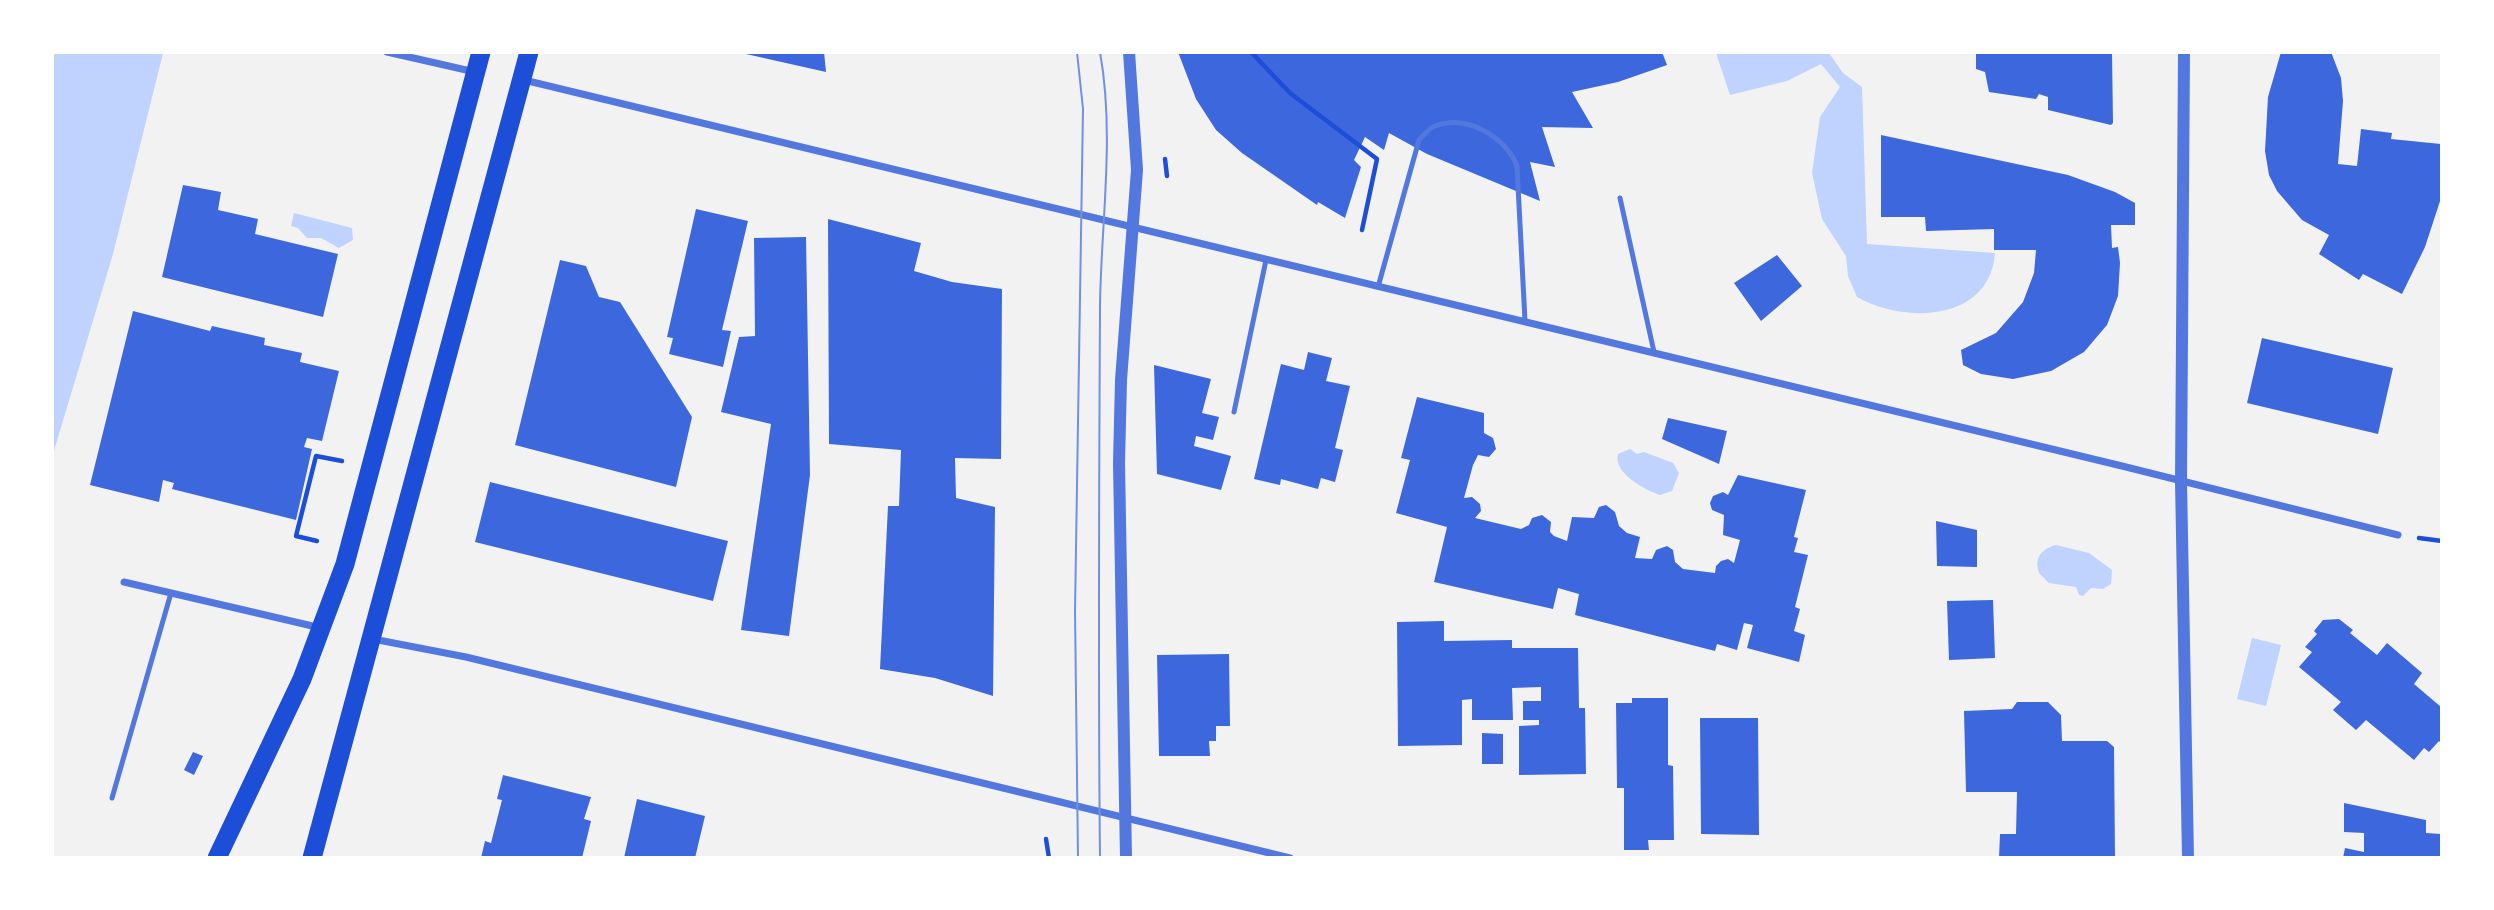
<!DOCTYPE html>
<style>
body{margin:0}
#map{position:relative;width:2494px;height:910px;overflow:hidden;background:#f2f2f2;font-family:Lato,sans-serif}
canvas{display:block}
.frame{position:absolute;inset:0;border:54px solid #fff;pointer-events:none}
</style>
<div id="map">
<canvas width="2494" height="910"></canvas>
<div class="frame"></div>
</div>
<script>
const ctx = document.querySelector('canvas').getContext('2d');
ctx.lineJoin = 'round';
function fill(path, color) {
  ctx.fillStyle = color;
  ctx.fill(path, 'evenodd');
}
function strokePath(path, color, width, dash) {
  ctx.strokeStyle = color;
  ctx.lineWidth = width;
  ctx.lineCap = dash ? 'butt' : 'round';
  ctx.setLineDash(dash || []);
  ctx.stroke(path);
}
fill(new Path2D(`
 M53,52L163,53L113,254L53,454Z
 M1716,53H1829L1843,73L1862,87L1867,244L1995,253C1990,322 1904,324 1857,297L1848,276L1846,256L1822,219L1812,173L1820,117L1840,87L1821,64L1787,81L1730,95Z
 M294,213L352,228L353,240L339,248L321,238H307L298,228L291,226Z
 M1630,449L1637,454L1644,452L1673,463L1679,473L1672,491L1660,495C1645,490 1613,473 1618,454Z
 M2056,545L2089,553L2112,570L2111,584L2103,589L2091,588L2083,596L2079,595L2076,587L2049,583L2039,573C2034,558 2041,549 2056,545Z
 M2252,638L2281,645L2266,706L2237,699Z`), '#bfd3fe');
fill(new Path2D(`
 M824,52L826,72L746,54L747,52Z
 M1178,52H1662L1667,65L1618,82L1572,92L1593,128L1542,127L1555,167L1530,162L1540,201L1427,154L1389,133L1384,150L1365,137L1354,160L1361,167L1345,218L1318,202L1317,205L1242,153L1216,130L1196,99Z
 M1976,52H2112L2113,123L2111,125L2048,110V97L2039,94L2036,99L1989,92L1985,72L1976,69Z
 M2281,52H2331L2341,78L2343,101L2338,164L2357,166L2361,129L2392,133L2391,139L2441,144V198L2425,247L2402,294L2363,274L2359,280L2319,254L2329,235L2302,220L2277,191L2269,175L2265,151L2268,97Z
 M1881,135L2068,175L2115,192L2135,203V225H2111L2112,248L2118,247L2120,263L2118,296L2107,325L2084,352L2051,371L2013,379L1981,374L1963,365L1961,350L1996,333L2023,302L2034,273L2036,250H1994V229L1926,231L1925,217H1881Z
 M183,185L221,192L218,210L258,219L255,234L338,254L323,317L162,277Z
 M696,209L748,221L722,330L731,331L723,367L669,354L673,338L667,337Z
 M828,219L921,243L914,271L952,282L1002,289L1001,459L955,458L956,498L995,507L993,696L935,678L880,669L888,506H899L901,450L829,444Z
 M806,237L810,475L789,636L741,630L771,424L721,412L739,337L755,336L754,238Z
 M1777,255L1802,286L1761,321L1734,283Z
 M560,260L586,266L599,297L620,302L692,417L676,487L515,445Z
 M133,311L210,331L212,326L265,338L264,345L302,353L300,362L339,371L322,441L307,438L304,447L312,449L296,520L172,489L174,483L163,480L159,502L90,485Z
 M2262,338L2393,368L2378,434L2247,403Z
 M1308,352L1332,358L1326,381L1350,386L1335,448L1343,450L1335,482L1321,478L1318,489L1281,479L1280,485L1254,479L1281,364L1304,370Z
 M1154,365L1211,379L1202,413L1219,417L1213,440L1196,436L1194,446L1231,456L1221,490L1157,474Z
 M1417,397L1484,413V433L1493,438L1496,449L1489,457L1478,455L1473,465L1464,498L1472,497L1480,504L1481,511L1475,518L1521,529L1529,525L1532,518L1542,515L1551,522L1550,532L1554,536L1567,541L1572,517L1594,518L1599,507L1606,505L1615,512L1619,526L1627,533L1640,537L1635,558L1652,559L1656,550L1667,546L1673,550L1675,562L1683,569L1715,573L1716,566L1721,561L1728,559L1734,563L1740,540L1723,535L1724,515L1712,510L1710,503L1713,496L1723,492L1728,495L1738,475L1806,490L1794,537L1798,538L1794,552L1808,555L1795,607L1800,609L1794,631L1805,635L1799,662L1747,648L1753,625L1744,623L1737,650L1717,644L1715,651L1575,615L1579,594L1558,588L1553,609L1434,582L1447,527L1396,513L1410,460L1401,458Z
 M1668,418L1727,431L1719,464L1662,439Z
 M490,482L728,541L713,601L475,542Z
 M1936,521L1977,530V567L1937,566Z
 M1993,600L1995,658L1949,660L1947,601Z
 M2339,619L2353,630L2350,633L2377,655L2387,643L2422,673L2414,684L2441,707V743L2439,741L2429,752L2424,748L2414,760L2366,720L2356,730L2333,710L2341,702L2299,667L2312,652L2305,647L2317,634L2314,631L2323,620Z
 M1444,621V641L1512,640V648H1578L1579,708H1585L1586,774L1519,775V726L1539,725V720H1523V701H1541V687L1512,688L1513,720H1472V699L1462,700V745L1398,746L1397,622Z
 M1229,654L1230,726H1216V741H1209L1210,756H1159L1157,655Z
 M1632,698H1668V765L1673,766L1674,840H1648L1649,850H1624V788H1617L1616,703H1632Z
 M2017,702H2048L2061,715L2062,741H2107L2114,747L2115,858H1999L2000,834H2016L2017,792H1966L1964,711L2012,709Z
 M1700,718H1758L1759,835L1701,834Z
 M1482,733L1503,734V764H1482Z
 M193,752L203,756L194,775L184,770Z
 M503,775L591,797L584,819L591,821L582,858H481L485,841L491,843L502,800L497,799Z
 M637,799L705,816L695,858H624Z
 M2344,803L2426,820V833L2441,834V858H2343L2345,848L2364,852V833L2344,832Z`), '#3d67dc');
strokePath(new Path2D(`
 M1251,52L1290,93L1377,159L1362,230
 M1165,159L1167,176
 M2419,538L2442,541
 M317,541L296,536L316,456L342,461
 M1046,839L1049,858`), '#1d4ed8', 4.5);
strokePath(new Path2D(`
 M1620,198L1654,352
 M1378,287L1419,140C1424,135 1429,128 1435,126C1467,114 1506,137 1517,166L1525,321
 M1234,412L1266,260
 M112,798L171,593`), '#5277de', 5);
strokePath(new Path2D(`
 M387,52L475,72
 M524,80L2122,466L2398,535
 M124,582L321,628
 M373,639L466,657L1290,858`), '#5277de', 7);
strokePath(new Path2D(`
 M2184,52L2181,481L2188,858
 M1126,858L1119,463L1121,380L1137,170L1129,52`), '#5277de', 12);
strokePath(new Path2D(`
 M217,858L302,679L345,564L481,52
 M312,858L529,52`), '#1d4ed8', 19);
strokePath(new Path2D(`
 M1077,52L1083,109L1075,611L1078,858
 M1100,52C1115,135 1101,223 1100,306C1099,490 1098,674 1100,858`), '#7290e2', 2);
</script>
